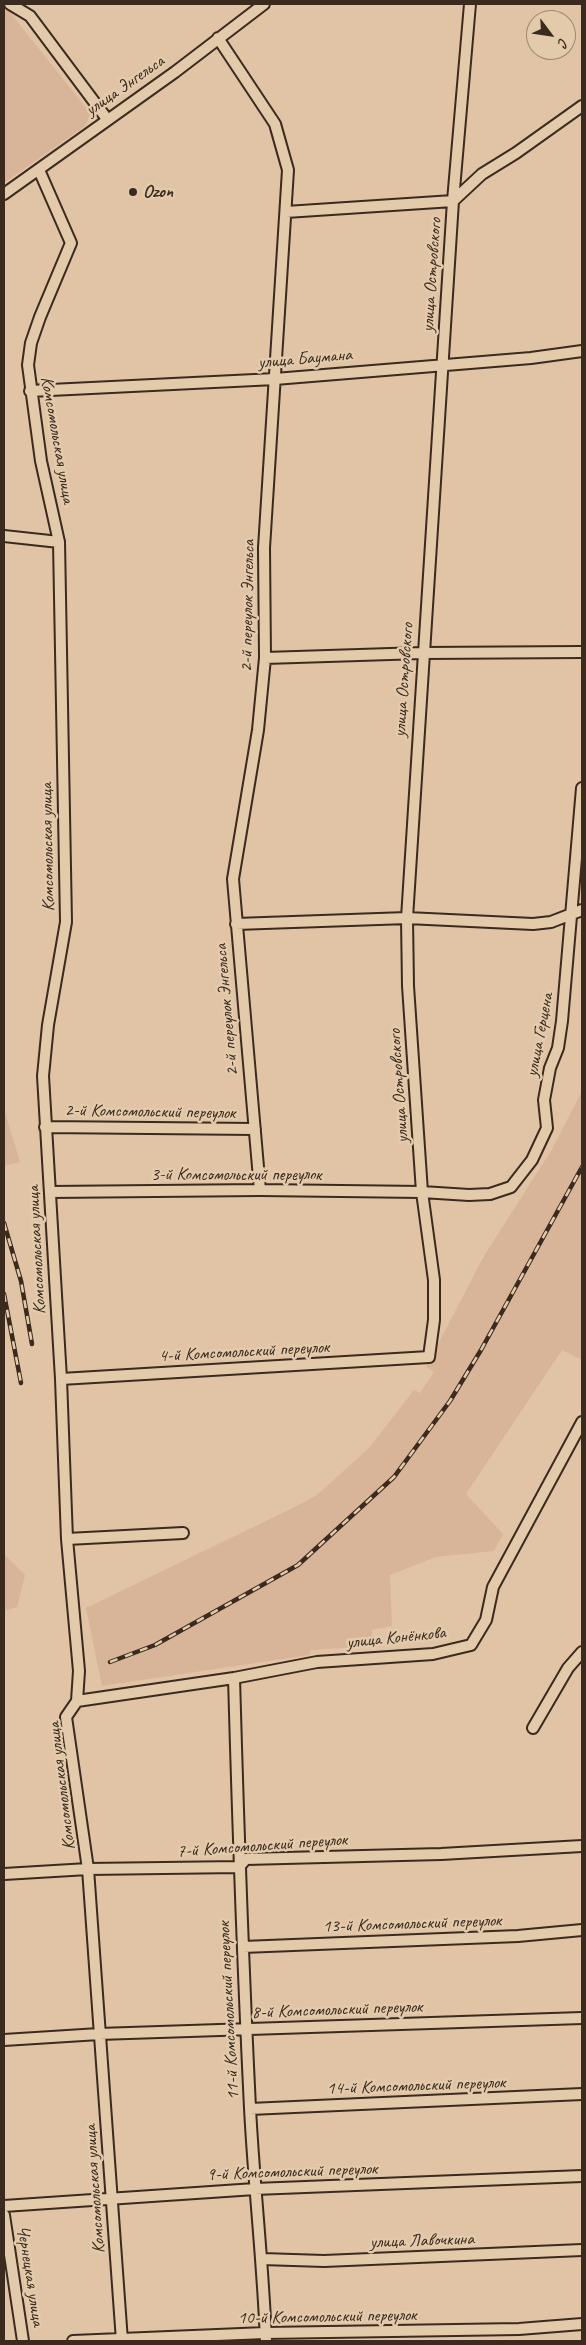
<!DOCTYPE html>
<meta charset="utf-8">
<style>
body{margin:0}
#map{position:relative;width:586px;height:2345px;overflow:hidden;background:#e1c3a5;font-family:Caveat,sans-serif}
canvas{display:block}
.frame{position:absolute;inset:0;border:5px solid #3b2a1e;pointer-events:none}
.north{position:absolute;left:526px;top:10px;width:50px;height:50px;box-sizing:border-box;background:#e3caab;border:1px solid #a08a73;border-radius:50%;rotate:121deg;font-size:14px;font-weight:700;line-height:20px;text-align:center;color:#3b2a1e}
.north::after{content:'';display:block;margin:auto;width:18px;height:22px;background:#3b2a1e;clip-path:polygon(50% 0,100% 100%,50% 72%,0 100%)}
</style>
<div id="map">
<canvas width="586" height="2345"></canvas>
<div class="frame"></div>
<div class="north">С</div>
</div>
<script>
const ctx = document.querySelector('canvas').getContext('2d');
ctx.lineJoin = 'round';
function fill(path, color) {
  ctx.fillStyle = color;
  ctx.fill(path, 'evenodd');
}
function strokePath(path, color, width, dash) {
  ctx.strokeStyle = color;
  ctx.lineWidth = width;
  ctx.lineCap = dash ? 'butt' : 'round';
  ctx.setLineDash(dash || []);
  ctx.stroke(path);
}
function drawText(font, color, halo, rows, align = 'center') {
  ctx.font = font + ' Caveat,sans-serif';
  ctx.lineWidth = 5;
  ctx.setLineDash([]);
  ctx.textBaseline = 'middle';
  ctx.strokeStyle = halo;
  ctx.fillStyle = color;
  for (const [text, x, y, turn = 0] of rows) {
    ctx.save();
    ctx.translate(x, y);
    ctx.rotate((+turn || 0) * Math.PI / 180);
    ctx.textAlign = isNaN(turn) ? turn : align;
    if (halo) ctx.strokeText(text, 0, 0);
    ctx.fillText(text, 0, 0);
    ctx.restore();
  }
}
fill(new Path2D(`
 M4,9L8,10L91,114L85,126L4,183Z
 M582,1091V1360L562,1350L466,1494L503,1534L494,1551L436,1557L390,1575L392,1626L372,1630V1646L311,1650L309,1655L102,1686L86,1608L299,1505L317,1495L369,1448L414,1390L420,1393L434,1372L426,1367L484,1256L551,1151Z
 M4,1109L20,1162L4,1166Z
 M4,1554L25,1575L17,1607L4,1611Z`), '#d8b598');
const minor = new Path2D(`
 M10,4L30,16L36,24L107,119
 M218,38L275,124L288,170L264,548L265,658L258,730L233,879L260,1190
 M39,170L71,243L40,317L31,343L28,365L41,461L59,542L66,922L48,1025L43,1076L61,1379L67,1539L79,1671L77,1701L66,1717L88,1869L122,2341
 M4,194L175,72L264,4
 M286,212L453,201L482,174L516,153L582,106
 M30,391L275,379L531,358L582,351
 M4,536L59,542
 M265,658L422,653L582,652
 M236,924L407,918L533,924L551,922L582,910
 M45,1127L255,1129
 M50,1192L260,1190L422,1192L469,1195L490,1194L511,1187L532,1160L547,1128L544,1100L550,1068L558,1048L562,1021L582,788
 M61,1379L429,1357L434,1320V1280L422,1192L408,986L407,918L453,201L470,4
 M67,1539L183,1533
 M234,1678C238,1821 243,1965 250,2108C254,2186 263,2263 266,2341
 M77,1701L234,1678L317,1662L433,1654L471,1645L486,1620L493,1587L582,1422
 M533,1728L568,1668L582,1652
 M4,1874L88,1869L239,1867L246,1859L441,1854L582,1846
 M243,1947L518,1936L582,1930
 M4,2040L99,2034L582,2018
 M250,2109L582,2094
 M4,2206L255,2189L582,2176
 M4,2215L23,2341
 M262,2259L324,2261L582,2250
 M73,2341L265,2333L519,2329L582,2324`);
strokePath(minor, '#3b2a1e', 14);
strokePath(minor, '#e3caab', 10);
const rail = new Path2D(`
 M4,1223L21,1281L32,1344
 M4,1294L21,1383
 M110,1662L155,1645L298,1565L394,1477L450,1401L481,1350L582,1167`);
strokePath(rail, '#3b2a1e', 4.5);
strokePath(rail, '#e3caab', 2.5, [8]);
for (const [x, y, r, color] of [
 [133,192,5,"#3b2a1e"]
]) {
  const dot = new Path2D();
  dot.arc(x, y, r, 0, 2 * Math.PI);
  ctx.fillStyle = color;
  ctx.fill(dot);
  strokePath(dot, '#e3caab', 2);
}
drawText('18px', '#3b2a1e', '#e3caab', [
 ["улица Энгельса",125,86,-35],
 ["улица Островского",432,275,-86],
 ["улица Баумана",305,359,-5],
 ["Комсомольская улица",57,440,80],
 ["2-й переулок Энгельса",248,606,-89],
 ["улица Островского",404,680,-86],
 ["Комсомольская улица",48,847,-91],
 ["2-й переулок Энгельса",227,1010,-95],
 ["улица Герцена",540,1035,-79],
 ["улица Островского",399,1086,-94],
 ["2-й Комсомольский переулок",150,1112,1],
 ["3-й Комсомольский переулок",236,1175],
 ["Комсомольская улица",37,1250,-93],
 ["4-й Комсомольский переулок",244,1352,-3],
 ["улица Конёнкова",396,1638,-6],
 ["Комсомольская улица",62,1786,-97],
 ["7-й Комсомольский переулок",262,1846,-4],
 ["13-й Комсомольский переулок",412,1924,-2],
 ["8-й Комсомольский переулок",337,2010,-2],
 ["11-й Комсомольский переулок",229,2011,-93],
 ["14-й Комсомольский переулок",416,2086,-2],
 ["9-й Комсомольский переулок",292,2172,-2],
 ["Комсомольская улица",95,2189,-94],
 ["улица Лавочкина",422,2241,-2],
 ["Чернецкая улица",30,2276,81],
 ["10-й Комсомольский переулок",327,2317,-1]
]);
drawText('bold 18px', '#3b2a1e', '#e3caab', [
 ["Ozon",143,192]
], 'left');
</script>
